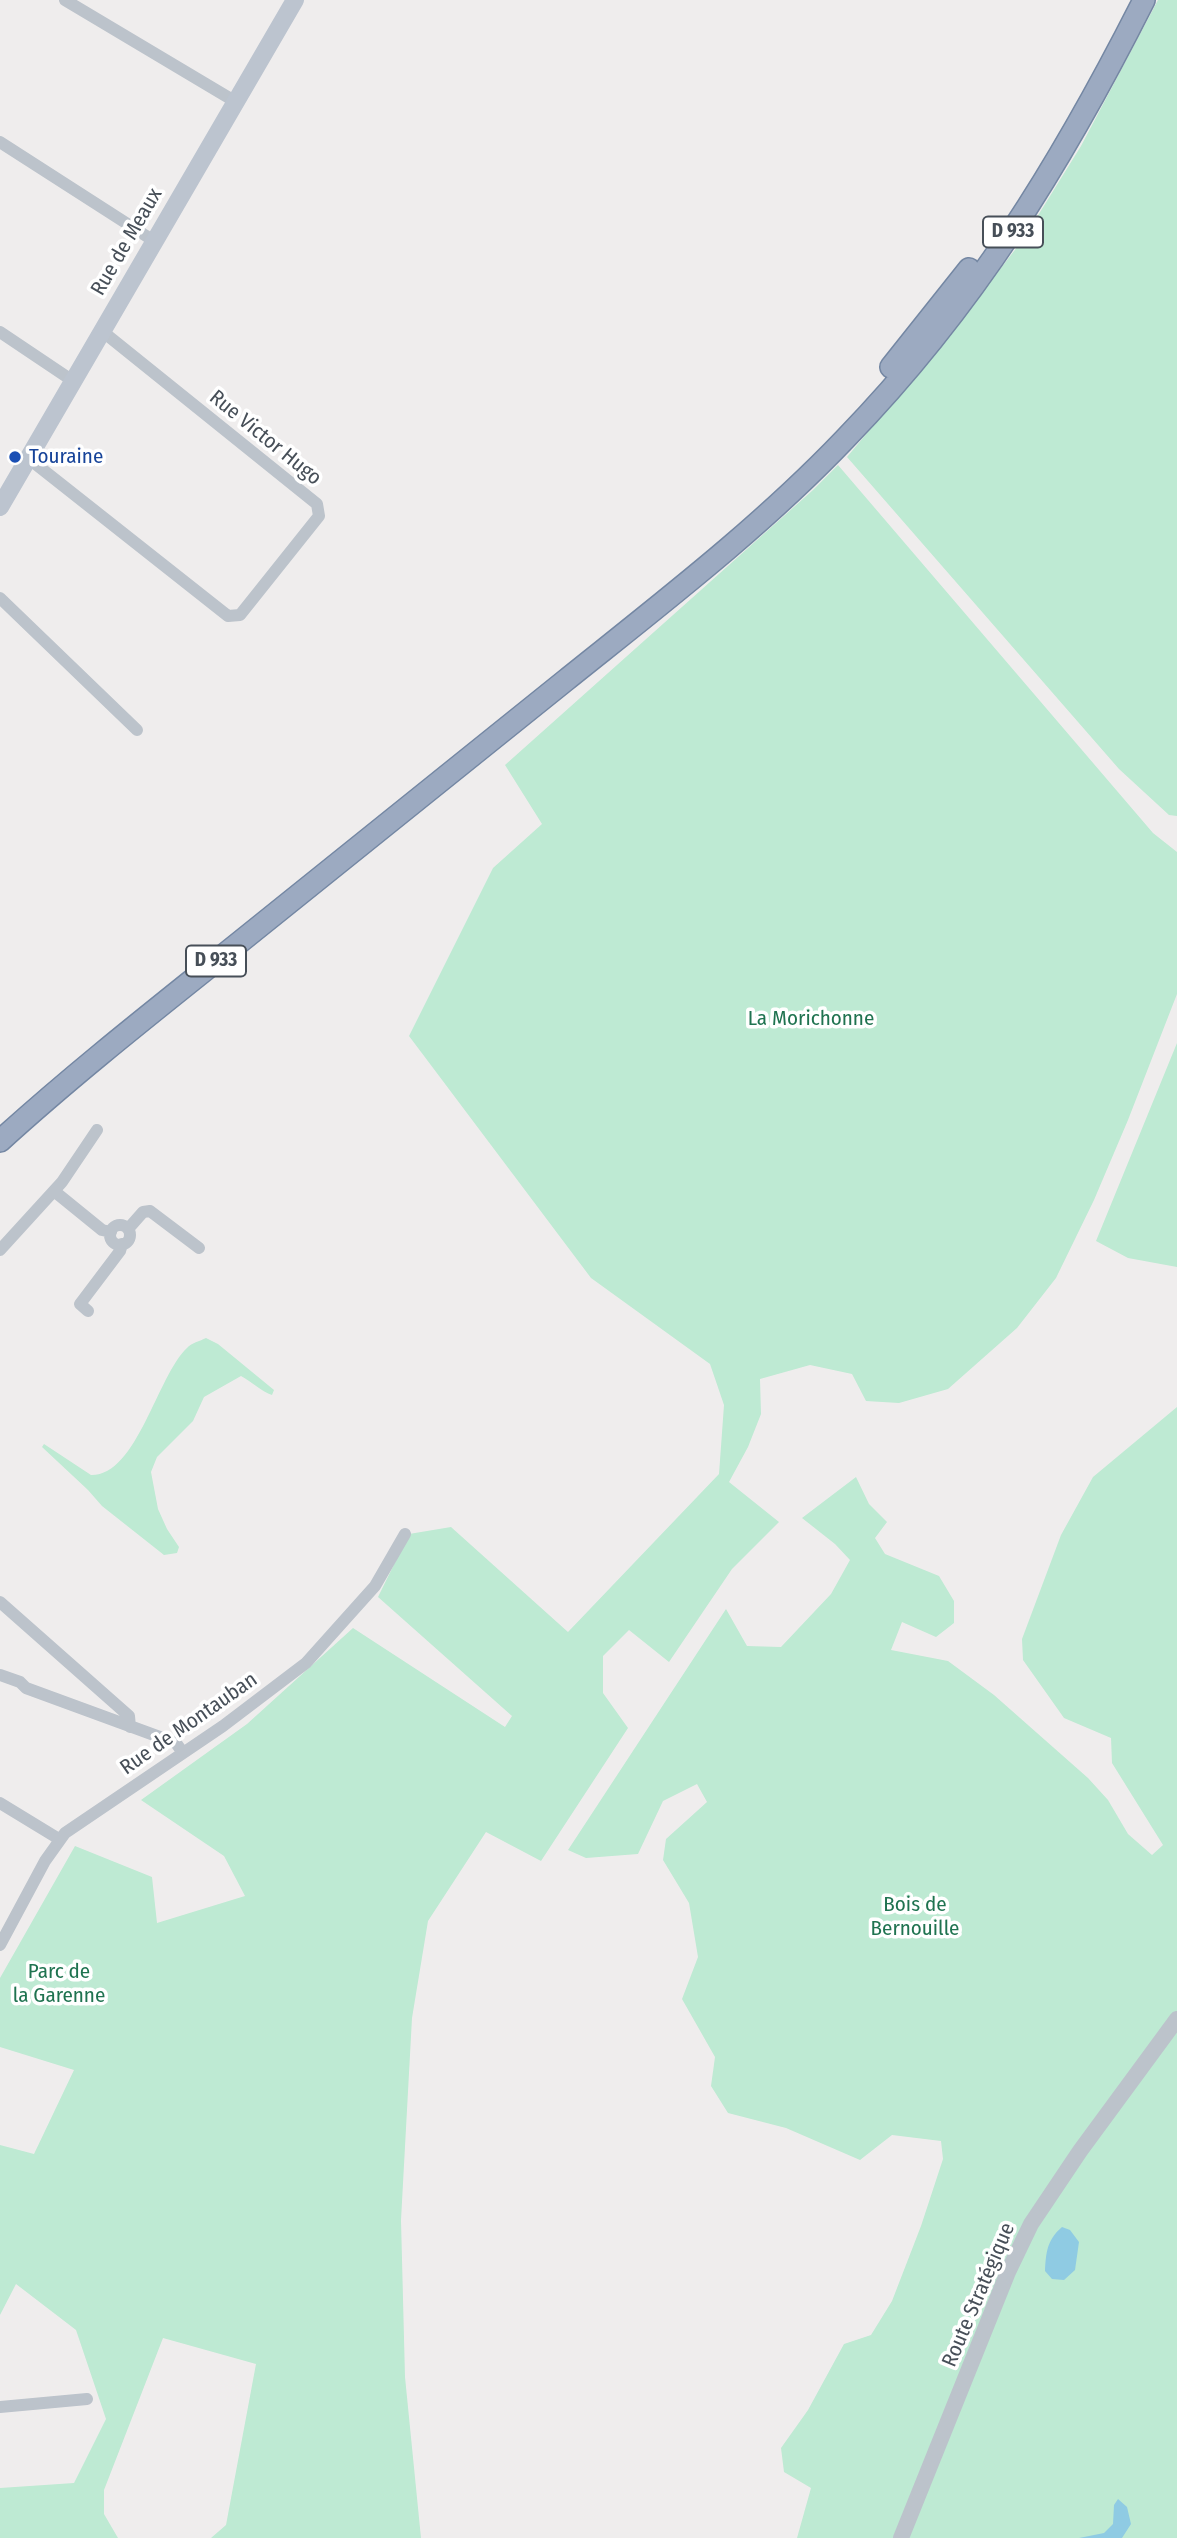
<!DOCTYPE html>
<meta charset="utf-8">
<style>
body{margin:0}
canvas{display:block;background:#efeded}
</style>
<canvas width="1177" height="2538"></canvas>
<script>
const ctx = document.querySelector('canvas').getContext('2d');
ctx.lineJoin = 'round';
function fill(path, color) {
  ctx.fillStyle = color;
  ctx.fill(path, 'evenodd');
}
function strokePath(path, color, width, dash) {
  ctx.strokeStyle = color;
  ctx.lineWidth = width;
  ctx.lineCap = dash ? 'butt' : 'round';
  ctx.setLineDash(dash || []);
  ctx.stroke(path);
}
function drawText(font, color, halo, rows, align = 'center') {
  ctx.font = font + ' "Fira Sans Condensed",sans-serif';
  ctx.lineWidth = 7;
  ctx.setLineDash([]);
  ctx.textBaseline = 'middle';
  ctx.strokeStyle = halo;
  ctx.fillStyle = color;
  for (const [text, x, y, turn = 0] of rows) {
    ctx.save();
    ctx.translate(x, y);
    ctx.rotate((+turn || 0) * Math.PI / 180);
    ctx.textAlign = isNaN(turn) ? turn : align;
    if (halo) ctx.strokeText(text, 0, 0);
    ctx.fillText(text, 0, 0);
    ctx.restore();
  }
}
fill(new Path2D(`
 M1158,0H1177V816L1169,815L1119,769L847,457L955,328L1024,238L1081,146Z
 M838,465L1153,833L1177,852V994L1128,1120L1094,1200L1056,1278L1017,1328L948,1389L899,1403L866,1401L852,1374L810,1365L760,1379L761,1414L748,1447L729,1482L779,1522L732,1569L669,1662L629,1630L603,1656V1693L628,1728L541,1861L486,1832L428,1921L412,2018L401,2220L405,2377L421,2538H211L226,2525L256,2364L163,2338L104,2490V2514L118,2538H0V2488L74,2483L106,2419L76,2330L16,2284L0,2315V2145L34,2154L74,2070L0,2047V1978L75,1846L152,1877L157,1923L245,1896L224,1856L141,1800L247,1724L353,1628L505,1727L512,1716L378,1597L409,1534L451,1527L568,1632L719,1474L724,1405L710,1364L591,1278L409,1036L493,868L542,824L505,765L813,490Z
 M1177,1043V1267L1128,1258L1096,1241Z
 M206,1338L218,1344L274,1390L272,1395C262,1392 251,1381 241,1376L204,1397L193,1421L157,1457L151,1472L158,1509L167,1529L179,1547L177,1553L164,1555L102,1506L88,1490L42,1447L44,1444L91,1475C137,1476 157,1376 187,1348C191,1343 200,1341 206,1338Z
 M1177,1407V2538H797L811,2488L784,2472L781,2448L808,2410L844,2344L871,2335L892,2301L921,2226L943,2159L941,2141L892,2135L860,2160L786,2128L728,2113L711,2086L715,2057L682,1999L698,1957L689,1903L663,1860L666,1839L707,1802L697,1784L663,1801L638,1854L586,1858L568,1850L726,1609L747,1646L781,1647L831,1594L850,1560L835,1544L802,1518L856,1477L869,1504L887,1522L875,1538L885,1554L939,1576L954,1601V1623L936,1637L902,1622L891,1650L948,1661L994,1695L1088,1778L1108,1800L1128,1834L1152,1855L1163,1845L1112,1763L1111,1738L1064,1718L1023,1660L1022,1639L1061,1535L1093,1477Z`), '#beead3');
fill(new Path2D(`
 M1062,2227L1070,2230L1079,2242L1075,2270L1064,2280L1052,2279L1045,2271C1046,2252 1047,2240 1062,2227Z
 M1118,2499L1127,2507L1131,2524L1122,2538H1079L1104,2533L1113,2524L1114,2505Z`), '#8fcbe3');
const trunk = new Path2D(`
 M891,367L969,269
 M0,1141C77,1071 159,1007 240,942C348,855 457,768 566,680C662,603 760,528 845,439C974,306 1061,164 1144,0`);
strokePath(trunk, '#7487a3', 24);
strokePath(new Path2D(`
 M65,0L236,102
 M0,142L154,241
 M0,332L73,381
 M28,458L228,616L240,615L319,516L317,504L102,331
 M0,598L137,730
 M54,1191L102,1230L111,1232
 M110 1235a10 10 0 1 1 20 0a10 10 0 1 1-20 0Z
 M128,1229L143,1212L150,1211L199,1248
 M0,1250L62,1182L97,1130
 M88,1311L80,1304L120,1251L122,1244
 M0,1602L129,1716L130,1727
 M0,1675L20,1682L26,1688L176,1743L183,1753
 M0,1803L59,1839
 M0,1945L45,1861L65,1833L223,1726L306,1663L375,1586L405,1534
 M0,2407L87,2399`), '#bcc3cb', 12);
strokePath(new Path2D(`
 M901,2538L1008,2272L1031,2224L1080,2151L1177,2019`), '#bcc3cb', 16);
strokePath(new Path2D(`
 M0,507L295,0`), '#bcc4cf', 18);
strokePath(trunk, '#9caac1', 21);
for (const [x, y, r, color] of [
 [15,457,7,"#1a4fb4"]
]) {
  const dot = new Path2D();
  dot.arc(x, y, r, 0, 2 * Math.PI);
  ctx.fillStyle = color;
  ctx.fill(dot);
  strokePath(dot, '#fff', 2.5);
}
for (const [x, y, w] of [
 [1013,232,60],
 [216,961,60]
]) {
  const box = new Path2D();
  box.roundRect(x - w / 2, y - 15.5, w, 31, 5);
  ctx.fillStyle = '#fff';
  ctx.fill(box);
  strokePath(box, '#474f58', 2);
}
drawText('bold 19px', '#474f58', null, [
 ["D 933",1013,232],
 ["D 933",216,961]
]);
drawText('21px', '#474f58', '#fff', [
 ["Rue de Meaux",127,242,-60],
 ["Rue Victor Hugo",265,438,39],
 ["Rue de Montauban",189,1724,-35],
 ["Route Stratégique",979,2295,-67]
]);
drawText('21px', '#164399', '#fff', [
 ["Touraine",29,457]
], 'left');
drawText('21px', '#1f7350', '#fff', [
 ["La Morichonne",811,1019],
 ["Bois de",915,1905],
 ["Bernouille",915,1929],
 ["Parc de",59,1972],
 ["la Garenne",59,1996]
]);
</script>
